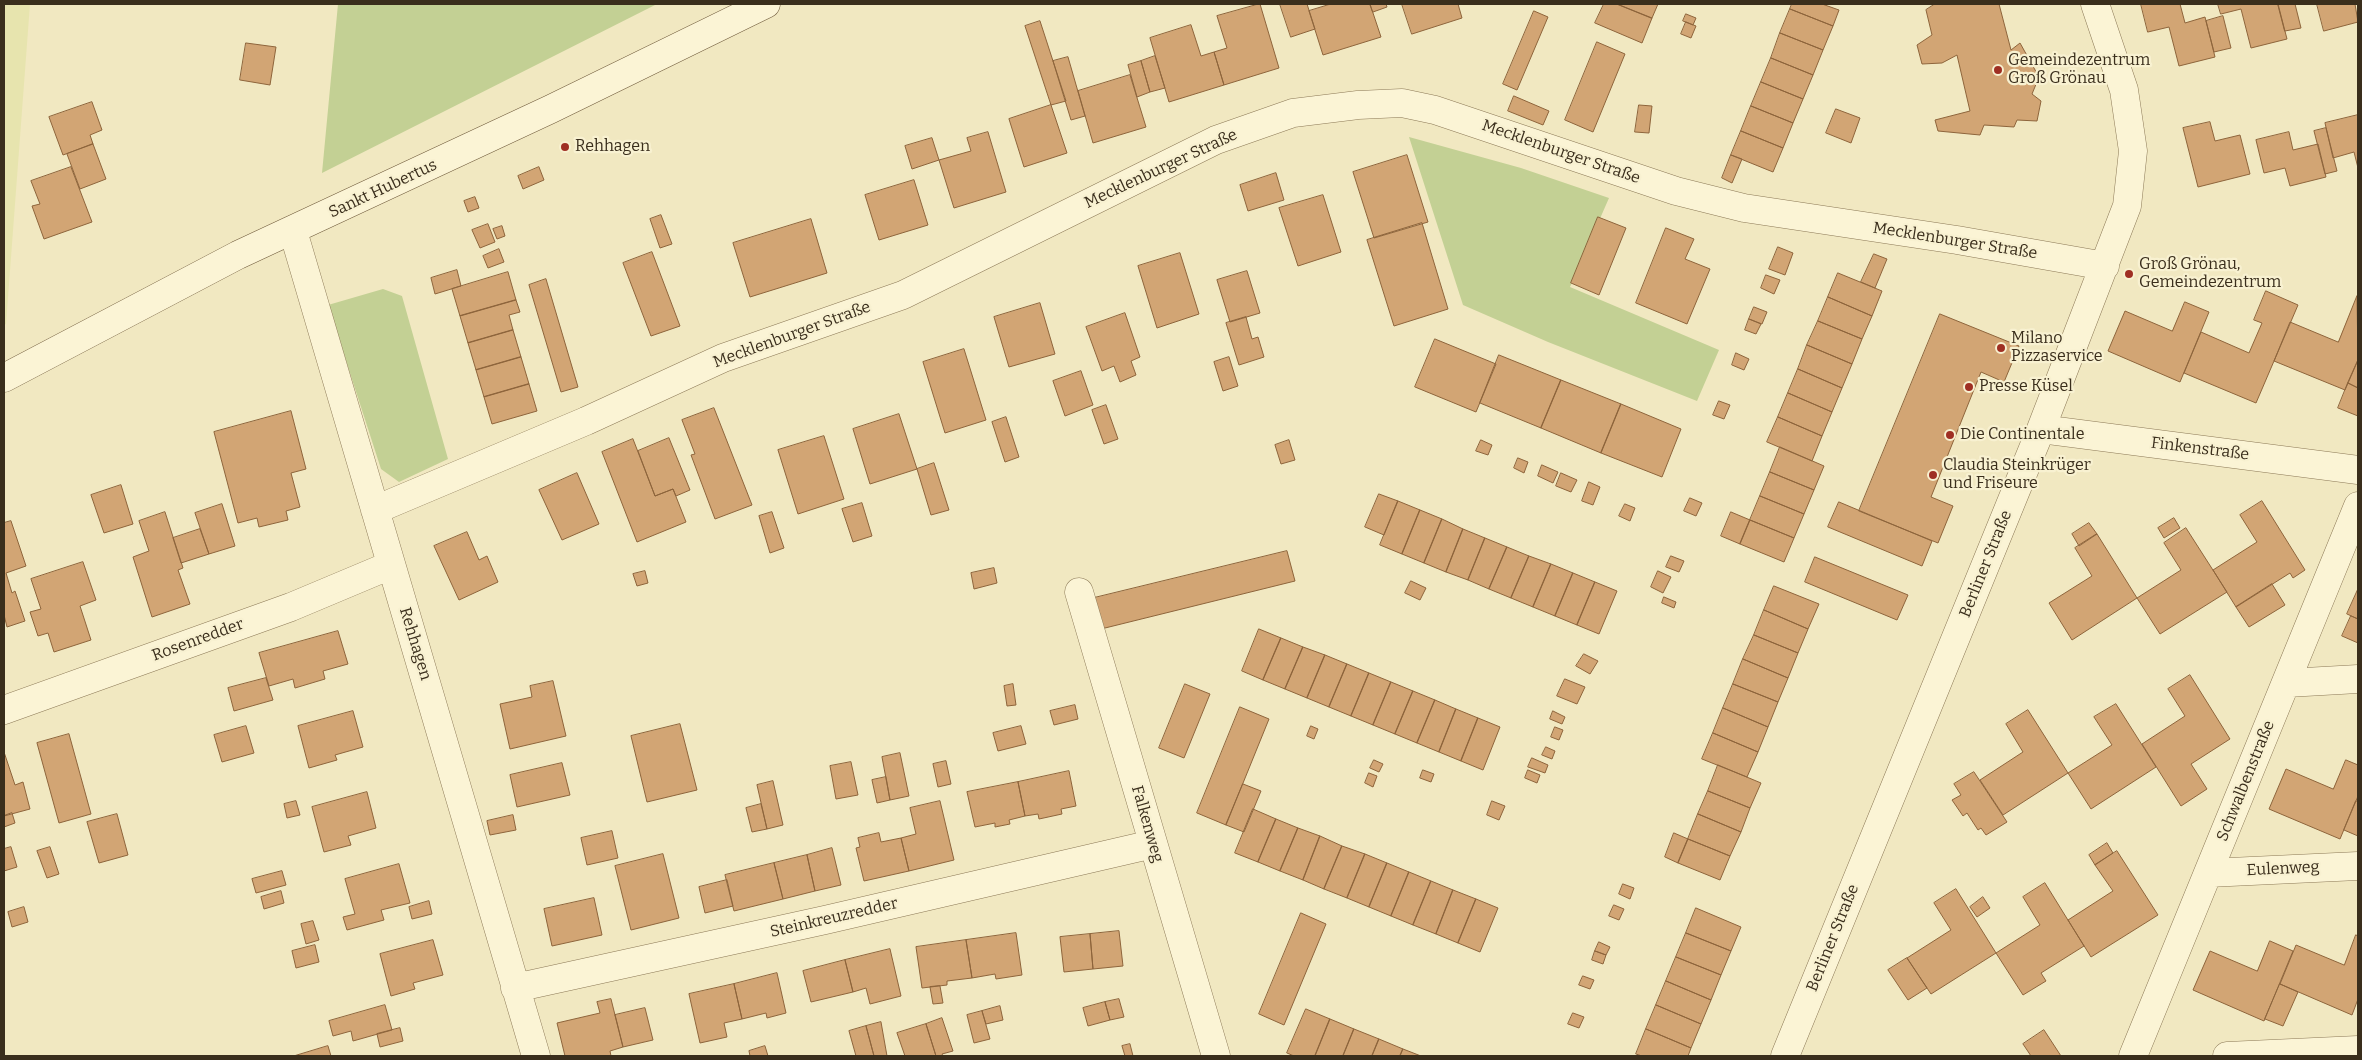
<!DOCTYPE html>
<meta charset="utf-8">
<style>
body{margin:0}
#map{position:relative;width:2362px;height:1060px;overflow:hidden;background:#f1e8c1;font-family:Bitter,serif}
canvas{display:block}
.frame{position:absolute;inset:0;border:5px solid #3a2e1c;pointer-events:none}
</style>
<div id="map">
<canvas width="2362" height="1060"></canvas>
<div class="frame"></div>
</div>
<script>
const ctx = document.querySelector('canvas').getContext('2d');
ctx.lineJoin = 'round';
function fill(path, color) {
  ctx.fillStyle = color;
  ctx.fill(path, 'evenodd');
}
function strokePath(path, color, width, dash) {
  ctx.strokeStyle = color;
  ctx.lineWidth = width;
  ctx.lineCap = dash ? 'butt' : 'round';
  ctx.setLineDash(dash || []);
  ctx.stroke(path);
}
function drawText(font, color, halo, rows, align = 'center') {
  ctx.font = font + ' Bitter,serif';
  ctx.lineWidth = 4.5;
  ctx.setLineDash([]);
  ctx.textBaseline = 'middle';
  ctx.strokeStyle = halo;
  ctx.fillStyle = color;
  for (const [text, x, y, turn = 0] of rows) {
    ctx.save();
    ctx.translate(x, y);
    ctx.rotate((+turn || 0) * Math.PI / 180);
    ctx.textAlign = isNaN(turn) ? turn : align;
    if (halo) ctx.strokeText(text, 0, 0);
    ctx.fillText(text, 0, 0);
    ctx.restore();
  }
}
fill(new Path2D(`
 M4,4H30L6,324L4,325Z`), '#e7e4ae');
fill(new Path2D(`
 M338,4H657L322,173Z
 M1409,137L1521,168L1609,198L1570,287L1719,350L1697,401L1548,342L1463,305Z
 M383,289L402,296L448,459L399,482L381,469L328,305Z`), '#c3d094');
const building = new Path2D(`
 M1260,4L1279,68L1224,85L1214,52L1227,48L1217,16Z
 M1280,4H1307L1315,29L1291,37Z
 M1331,4H1370L1381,37L1323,55L1309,11Z
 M1370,4H1386L1387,7L1373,12Z
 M1402,4H1458L1462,18L1412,34Z
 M1604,4H1617L1652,18L1642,43L1595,23Z
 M1617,4H1658L1652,18Z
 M1792,4H1822L1839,10L1833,26L1790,9Z
 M1935,4H1999L2011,50L2020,43L2039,77L2032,94L2041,101L2037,121L2017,120L2014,127L1984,125L1980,135L1938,131L1935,120L1970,111L1957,55L1942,63L1922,64L1917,45L1932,35L1926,10Z
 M2141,4H2180L2185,23L2205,17L2215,57L2179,66L2169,27L2148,32Z
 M2218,4H2278L2287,39L2251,48L2241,9L2221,14Z
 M2278,4H2295L2301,28L2285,31Z
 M2317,4H2355L2358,22L2324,31Z
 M1790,9L1833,26L1823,50L1780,33Z
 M1534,11L1548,17L1517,90L1503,84Z
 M1686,14L1696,18L1693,25L1683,21Z
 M2223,16L2231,48L2214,52L2206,21Z
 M1040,21L1066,101L1051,105L1025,26Z
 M1686,22L1696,26L1691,38L1681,34Z
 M1191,25L1201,56L1214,52L1224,85L1169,102L1150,38Z
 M1780,33L1823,50L1813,75L1771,58Z
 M1597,42L1625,54L1593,132L1565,120Z
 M246,43L276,47L270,85L240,80Z
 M1155,56L1165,88L1150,92L1141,61Z
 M1068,57L1085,116L1071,120L1053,61Z
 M1771,58L1813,75L1803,99L1761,82Z
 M1141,61L1150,92L1137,97L1128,65Z
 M1130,75L1146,127L1093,143L1078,91Z
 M1761,82L1803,99L1793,123L1751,106Z
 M1514,96L1549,111L1543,125L1508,111Z
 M92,102L102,130L90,135L93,144L63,155L49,117Z
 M1051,105L1067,153L1024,167L1009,119Z
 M1639,105L1652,106L1649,133L1635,132Z
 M1751,106L1793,123L1783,148L1741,131Z
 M1836,109L1860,118L1851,143L1826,133Z
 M2358,115V168L2354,152L2333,158L2325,123Z
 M2210,122L2215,141L2240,135L2250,174L2198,187L2183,128Z
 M2326,128L2337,171L2325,174L2314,131Z
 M1741,131L1783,148L1773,172L1731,155Z
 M988,132L1006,192L954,208L939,160L971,151L967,138Z
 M2289,132L2293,150L2318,144L2326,177L2290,186L2285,168L2264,173L2256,140Z
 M932,138L939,160L912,169L905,146Z
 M93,144L106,179L80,189L67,154Z
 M1407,155L1428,222L1374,238L1353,172Z
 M1731,155L1742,159L1732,183L1722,178Z
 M71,167L92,222L44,239L32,206L40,204L31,181Z
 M539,167L544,180L523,189L518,176Z
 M1276,173L1284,200L1248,211L1240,185Z
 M914,180L928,225L879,240L865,195Z
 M1323,195L1341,252L1298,266L1279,208Z
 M475,197L479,208L468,212L464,201Z
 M661,215L672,244L660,248L650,219Z
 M1598,217L1626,228L1599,295L1571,283Z
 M811,219L827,273L750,297L733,243Z
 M1422,223L1448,309L1394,326L1367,240Z
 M488,224L495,242L480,248L472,230Z
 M502,226L505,236L497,239L493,229Z
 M1666,228L1694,239L1685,259L1710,269L1687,324L1636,303Z
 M1778,247L1793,253L1785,275L1769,269Z
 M499,249L504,262L488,268L483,256Z
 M652,252L680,326L651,336L623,263Z
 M1180,253L1199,314L1157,328L1138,266Z
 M1874,254L1887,259L1875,288L1861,282Z
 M457,270L461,286L435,294L431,278Z
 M1247,271L1260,313L1230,322L1217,280Z
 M508,272L516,300L460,316L452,289Z
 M1838,273L1882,291L1872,316L1828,297Z
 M1766,275L1780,280L1774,294L1761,288Z
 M546,279L578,387L561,392L529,285Z
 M2266,291L2298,305L2256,403L2184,373L2201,332L2249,353L2262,323L2254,320Z
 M2357,296L2358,360L2345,390L2274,361L2290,322L2338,342Z
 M1828,297L1872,316L1862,339L1818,321Z
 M516,300L520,312L509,315L513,330L468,343L460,316Z
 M2185,302L2209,312L2180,382L2108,351L2125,311L2172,331Z
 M1040,303L1055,354L1009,367L994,317Z
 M1754,307L1767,312L1762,324L1749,319Z
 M1125,313L1140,357L1131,361L1136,375L1120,382L1114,366L1102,371L1086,327Z
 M1940,314L2019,346L2004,382L1981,372L1931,497L1953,506L1938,543L1859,511Z
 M1246,317L1252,339L1258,337L1264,357L1239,365L1226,323Z
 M1749,319L1761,324L1756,334L1745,330Z
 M1818,321L1862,339L1852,364L1807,345Z
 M513,330L521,357L476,370L468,343Z
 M1435,339L1496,364L1476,412L1415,387Z
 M1807,345L1852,364L1842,388L1798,369Z
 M964,349L986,420L945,433L923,362Z
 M1736,353L1749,359L1744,370L1732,365Z
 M1499,355L1561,380L1541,428L1480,403Z
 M521,357L529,384L484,397L476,370Z
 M1229,357L1238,386L1223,391L1214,362Z
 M2358,360V388L2348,383Z
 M1798,369L1842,388L1832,412L1788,393Z
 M1081,371L1093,405L1065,416L1053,381Z
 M1561,380L1621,404L1601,453L1541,428Z
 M2348,383L2358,388V416L2338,408Z
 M529,384L537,411L492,424L484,397Z
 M1788,393L1832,412L1822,436L1778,417Z
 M1719,401L1730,405L1724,419L1713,415Z
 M1621,404L1681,429L1662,477L1601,453Z
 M1106,405L1118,439L1104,444L1092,410Z
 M714,408L752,505L715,519L691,455L695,454L682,420Z
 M291,411L306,469L291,473L300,507L286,511L288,520L259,527L257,518L238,523L214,432Z
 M899,414L917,469L870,484L853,429Z
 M1006,417L1019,457L1005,462L992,422Z
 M1778,417L1822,436L1812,461L1767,442Z
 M824,436L844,499L798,514L778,450Z
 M669,438L690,490L676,496L673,489L655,496L638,451Z
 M633,439L655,496L673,489L686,522L637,542L602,452Z
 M1289,440L1295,460L1281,464L1275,445Z
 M1481,440L1492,445L1488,455L1476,451Z
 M1780,447L1824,466L1814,490L1770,472Z
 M1518,458L1528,462L1524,473L1514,468Z
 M934,463L949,510L931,515L917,469Z
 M1542,465L1558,472L1553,483L1538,476Z
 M1770,472L1814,490L1804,514L1760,496Z
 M577,473L599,524L562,540L539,490Z
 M1561,473L1577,480L1571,492L1556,486Z
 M1589,482L1600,487L1593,505L1582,501Z
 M121,485L133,524L104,533L91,495Z
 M1379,494L1398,501L1384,535L1365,527Z
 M1760,496L1804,514L1794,538L1750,520Z
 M1690,498L1702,503L1696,516L1684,511Z
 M1398,501L1420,510L1402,554L1380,545Z
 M2262,501L2305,570L2293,578L2290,573L2236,607L2213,570L2257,542L2240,515Z
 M1839,502L1932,541L1922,566L1828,527Z
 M862,503L872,536L853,542L842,509Z
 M222,504L235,546L209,554L195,513Z
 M1625,504L1635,508L1630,521L1619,516Z
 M1420,510L1442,519L1424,563L1402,554Z
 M165,512L183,568L178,570L190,604L152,617L133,557L149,551L139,521Z
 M772,512L784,548L770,553L759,516Z
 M1731,512L1750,520L1740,544L1721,536Z
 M2174,518L2180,528L2164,538L2158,528Z
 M1442,519L1463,529L1446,572L1424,563Z
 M1750,520L1794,538L1784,562L1740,544Z
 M11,521L26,566L6,573L12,593L15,591L25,621L7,627L4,615V523Z
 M2089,523L2097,534L2079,546L2072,534Z
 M2186,528L2227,592L2160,634L2137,598L2181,570L2164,543Z
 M200,529L209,554L181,563L173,538Z
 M1463,529L1485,538L1468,580L1446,572Z
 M467,532L479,560L487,556L498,582L459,600L434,546Z
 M2097,534L2137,598L2072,640L2049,603L2092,576L2075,548Z
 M1485,538L1507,547L1489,589L1468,580Z
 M1507,547L1529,556L1511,598L1489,589Z
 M1287,551L1295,581L1101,629L1094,598Z
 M1529,556L1551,564L1533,607L1511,598Z
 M1671,556L1684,561L1679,572L1666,567Z
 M1815,557L1908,595L1897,620L1805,582Z
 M83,562L96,600L80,606L91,640L54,652L48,633L38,636L30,612L41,609L31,579Z
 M1551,564L1573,573L1555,616L1533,607Z
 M994,568L997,583L974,589L971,573Z
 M645,571L648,583L637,586L633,574Z
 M1658,571L1671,577L1663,593L1651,587Z
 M1573,573L1595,582L1577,625L1555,616Z
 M1411,581L1426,588L1420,600L1405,593Z
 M1595,582L1617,591L1599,634L1577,625Z
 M2272,584L2285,605L2249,627L2236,607Z
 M1774,586L1819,604L1808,629L1764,610Z
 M2358,589V619L2347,614Z
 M1664,597L1676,602L1674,608L1662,603Z
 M1764,610L1808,629L1798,653L1754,635Z
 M2351,616L2358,619V643L2342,636Z
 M1259,629L1281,638L1263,680L1242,671Z
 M338,631L348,664L323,671L325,679L295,688L293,679L269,686L259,653Z
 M1754,635L1798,653L1788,678L1743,659Z
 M1281,638L1303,647L1285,689L1263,680Z
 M1303,647L1325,655L1307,698L1285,689Z
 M1584,654L1598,661L1590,674L1576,666Z
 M1325,655L1347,664L1329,707L1307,698Z
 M1743,659L1788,678L1778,702L1733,684Z
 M1347,664L1369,673L1351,716L1329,707Z
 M1369,673L1391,682L1373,725L1351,716Z
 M2190,675L2230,739L2191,764L2207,789L2181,806L2142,744L2185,716L2168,689Z
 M266,678L273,700L234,711L228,688Z
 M1565,679L1585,687L1577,704L1557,696Z
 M553,681L566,736L510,749L500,704L532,697L530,686Z
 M1391,682L1413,691L1395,734L1373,725Z
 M1013,684L1016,705L1007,706L1004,686Z
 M1185,684L1210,694L1184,758L1159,748Z
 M1733,684L1778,702L1768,727L1723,708Z
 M1413,691L1435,700L1417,743L1395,734Z
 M1435,700L1456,709L1439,752L1417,743Z
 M2116,704L2156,767L2091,809L2068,773L2112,745L2094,717Z
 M1075,705L1078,719L1054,725L1050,711Z
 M1240,707L1269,719L1226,825L1197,813Z
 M1723,708L1768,727L1758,752L1713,733Z
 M1456,709L1478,718L1461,761L1439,752Z
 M2028,710L2068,773L2003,815L1980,780L2023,752L2006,724Z
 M353,711L363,747L335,755L337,760L309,768L298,726Z
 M1553,711L1565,717L1562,724L1550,719Z
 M1478,718L1500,727L1483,770L1461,761Z
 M680,724L697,790L647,802L631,736Z
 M246,726L254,753L222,762L214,735Z
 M1021,726L1026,744L998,751L993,733Z
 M1311,726L1318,729L1314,739L1307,736Z
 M1555,727L1563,730L1559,740L1551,737Z
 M1713,733L1758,752L1747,777L1702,759Z
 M69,734L91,814L59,823L37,743Z
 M1546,747L1555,751L1552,759L1542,755Z
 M4,752L15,785L23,782L30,809L4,816Z
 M900,753L909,796L890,800L882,757Z
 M1532,758L1548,765L1545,773L1528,767Z
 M1374,760L1383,764L1379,772L1370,768Z
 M2346,760L2358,765V796L2340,839L2269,809L2286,769L2333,789Z
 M946,761L951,784L938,787L933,764Z
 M851,762L858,795L836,799L830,766Z
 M562,763L570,795L517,807L510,775Z
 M1718,765L1761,783L1750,808L1708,791Z
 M1423,770L1434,774L1431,782L1420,778Z
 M1528,770L1540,775L1537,783L1525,778Z
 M1069,771L1076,806L1061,809L1062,814L1039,819L1038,814L1025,816L1018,782Z
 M1974,772L2007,822L1986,835L1981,828L1978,830L1967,813L1963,816L1952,800L1961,795L1954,784Z
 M1369,773L1377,776L1373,787L1365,783Z
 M886,777L890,800L877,803L872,780Z
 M773,781L783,825L767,829L757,785Z
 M1018,782L1025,816L1009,820L1010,824L995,827V823L975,827L967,792Z
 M1243,784L1261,791L1244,832L1226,825Z
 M1708,791L1750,808L1741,832L1698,814Z
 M367,792L376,828L348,836L351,845L324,852L312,807Z
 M296,801L300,815L287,818L284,804Z
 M940,801L954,860L909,871L901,838L916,834L910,808Z
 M1492,801L1505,806L1499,820L1487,815Z
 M2356,801H2358V836L2344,830Z
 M761,804L767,829L752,832L746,808Z
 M1253,809L1276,819L1258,862L1235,853Z
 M12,813L15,823L4,827V816Z
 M117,814L128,855L99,863L87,822Z
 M1698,814L1741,832L1730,856L1688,839Z
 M513,815L516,830L490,835L487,821Z
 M1276,819L1298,828L1280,871L1258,862Z
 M1298,828L1320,836L1303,880L1280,871Z
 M612,831L618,858L587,865L581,838Z
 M879,833L881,842L901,838L909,871L864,881L856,848L860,847L858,838Z
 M1674,833L1688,839L1678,863L1665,857Z
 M1320,836L1342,846L1324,889L1303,880Z
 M1688,839L1730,856L1720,880L1678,863Z
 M2107,843L2113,853L2095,865L2089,855Z
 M1342,846L1365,854L1347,898L1324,889Z
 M11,847L17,867L4,871V849Z
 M50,847L59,874L47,878L37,851Z
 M832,848L841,885L815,891L807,855Z
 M2117,851L2158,915L2091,957L2068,920L2113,891L2095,865Z
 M663,854L679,918L631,930L615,866Z
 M1365,854L1387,863L1369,907L1347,898Z
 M807,855L815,891L783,899L774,863Z
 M774,863L783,899L734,911L725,875Z
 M1387,863L1409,872L1391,916L1369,907Z
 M399,864L410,903L381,910L384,920L347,930L343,917L355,914L345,879Z
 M282,871L286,885L256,893L252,879Z
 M1409,872L1431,881L1413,925L1391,916Z
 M727,880L733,906L705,913L699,887Z
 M1431,881L1453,890L1436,934L1413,925Z
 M2045,883L2084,946L2041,973L2046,981L2023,995L1996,953L2040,925L2023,897Z
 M1623,884L1634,888L1630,899L1619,894Z
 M1956,889L1996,953L1931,994L1907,958L1951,930L1934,903Z
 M1453,890L1476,899L1458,943L1436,934Z
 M281,891L284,903L264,909L261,897Z
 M1983,897L1990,908L1977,917L1970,907Z
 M594,898L602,935L552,946L544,909Z
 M1476,899L1498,908L1480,952L1458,943Z
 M429,901L432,914L412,919L409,907Z
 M1614,905L1624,909L1619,920L1609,916Z
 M24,907L28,922L12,927L8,912Z
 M1696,908L1741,927L1731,951L1686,933Z
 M1301,913L1326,924L1284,1025L1259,1014Z
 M313,921L319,940L306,944L301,924Z
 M1119,931L1123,966L1093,969L1090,934Z
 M1016,933L1022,975L996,979L995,974L972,978L966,940Z
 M1686,933L1731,951L1721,975L1676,957Z
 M1090,934L1093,969L1064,972L1060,937Z
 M2356,935L2358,936V999L2352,1015L2280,984L2296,945L2344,965Z
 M433,940L443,975L413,983L415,989L391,996L380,954Z
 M966,940L972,978L947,981V985L922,988L916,947Z
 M2270,941L2293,951L2264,1021L2193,990L2210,951L2257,971Z
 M1599,942L1610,947L1606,955L1595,951Z
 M315,945L319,962L296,968L292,951Z
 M890,949L901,996L870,1004L866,988L853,992L845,960Z
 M1595,951L1606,955L1603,964L1592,960Z
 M1676,957L1721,975L1711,1000L1666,981Z
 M1907,958L1927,988L1908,1000L1888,970Z
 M845,960L853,992L811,1002L803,971Z
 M777,973L786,1013L767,1018L766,1013L742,1019L734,984Z
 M1583,976L1594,980L1590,989L1579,985Z
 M1666,981L1711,1000L1701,1024L1656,1005Z
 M734,984L742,1019L724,1023L727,1037L700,1043L689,994Z
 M2280,984L2298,992L2283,1026L2265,1019Z
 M940,986L943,1003L933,1004L930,987Z
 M611,999L623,1047L610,1051L611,1056H565L557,1023L600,1013L597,1002Z
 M1119,999L1124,1017L1110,1020L1105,1002Z
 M1105,1002L1110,1020L1088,1026L1083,1008Z
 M385,1005L392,1030L353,1041L351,1031L333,1036L329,1021Z
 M1656,1005L1701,1024L1691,1048L1646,1029Z
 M1000,1006L1003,1020L986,1024L982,1011Z
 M645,1008L653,1040L623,1047L615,1015Z
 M1306,1009L1330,1019L1315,1056H1294L1287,1053Z
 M982,1011L990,1039L974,1043L967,1015Z
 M1573,1013L1584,1017L1579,1028L1568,1024Z
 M942,1018L953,1051L942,1054L943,1056H936L926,1024Z
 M1330,1019L1354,1029L1343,1056H1315Z
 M881,1022L887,1056H874L866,1026Z
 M926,1024L936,1056H905L897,1033Z
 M866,1026L874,1056H856L849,1031Z
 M400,1028L403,1041L380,1047L377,1034Z
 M1354,1029L1379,1039L1372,1056H1343Z
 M1646,1029L1691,1048L1688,1056H1642L1636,1054Z
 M2044,1030L2061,1056H2031L2023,1044Z
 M1379,1039L1403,1049L1400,1056H1372Z
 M1130,1044L1133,1056H1125L1122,1046Z
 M328,1046L331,1056H294Z
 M765,1046L768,1056H750L749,1051Z
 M1403,1049L1421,1056H1400Z`);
fill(building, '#d2a574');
strokePath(building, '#8d643b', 1);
const minor = new Path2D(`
 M293,231L536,1056
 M2041,429L2358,470
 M375,510L586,421L723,358L903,295L1216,140L1293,113L1358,105L1402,103L1435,110L1676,191L1744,208L1957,240L2105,266
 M1079,592L1216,1056
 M2287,683L2358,679
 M4,710L291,607L391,565
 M2208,873L2358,866
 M515,988L825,920L1153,844
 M1785,1056L2041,429L2127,206L2133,151L2124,90L2095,4
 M2133,1056L2358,506
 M2227,1056L2358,1050`);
const secondary = new Path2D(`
 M4,378L238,255L551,109L766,4`);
strokePath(minor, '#8c7957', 29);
strokePath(secondary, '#6e593a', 29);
strokePath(minor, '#fbf4d5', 28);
strokePath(secondary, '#fbf4d5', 28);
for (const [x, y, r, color] of [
 [1998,70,5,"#9f2f23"],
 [565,147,5,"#9f2f23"],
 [2129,274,5,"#9f2f23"],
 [2001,348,5,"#9f2f23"],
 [1969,387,5,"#9f2f23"],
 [1950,435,5,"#9f2f23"],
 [1933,475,5,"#9f2f23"]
]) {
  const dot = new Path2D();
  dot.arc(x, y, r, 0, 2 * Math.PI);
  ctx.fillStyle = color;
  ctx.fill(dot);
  strokePath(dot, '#f8f1d1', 2);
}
drawText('16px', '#3a2e1c', '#f8f1d1', [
 ["Gemeindezentrum",2008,61],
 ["Groß Grönau",2008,79],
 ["Rehhagen",575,147],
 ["Groß Grönau,",2139,265],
 ["Gemeindezentrum",2139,283],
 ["Milano",2011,339],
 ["Pizzaservice",2011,357],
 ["Presse Küsel",1979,387],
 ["Die Continentale",1960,435],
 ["Claudia Steinkrüger",1943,466],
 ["und Friseure",1943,484]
], 'left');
drawText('16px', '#3a2e1c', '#f8f1d1', [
 ["Mecklenburger Straße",1561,152,19],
 ["Mecklenburger Straße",1161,169,-25],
 ["Sankt Hubertus",383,189,-25],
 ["Mecklenburger Straße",1955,241,9],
 ["Mecklenburger Straße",792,335,-20],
 ["Finkenstraße",2200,449,7],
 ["Berliner Straße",1986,564,-68],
 ["Rosenredder",198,640,-20],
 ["Rehhagen",415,644,73],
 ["Schwalbenstraße",2246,781,-68],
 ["Falkenweg",1147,824,74],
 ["Eulenweg",2283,869,-3],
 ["Steinkreuzredder",834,918,-13],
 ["Berliner Straße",1833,938,-68]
]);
</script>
